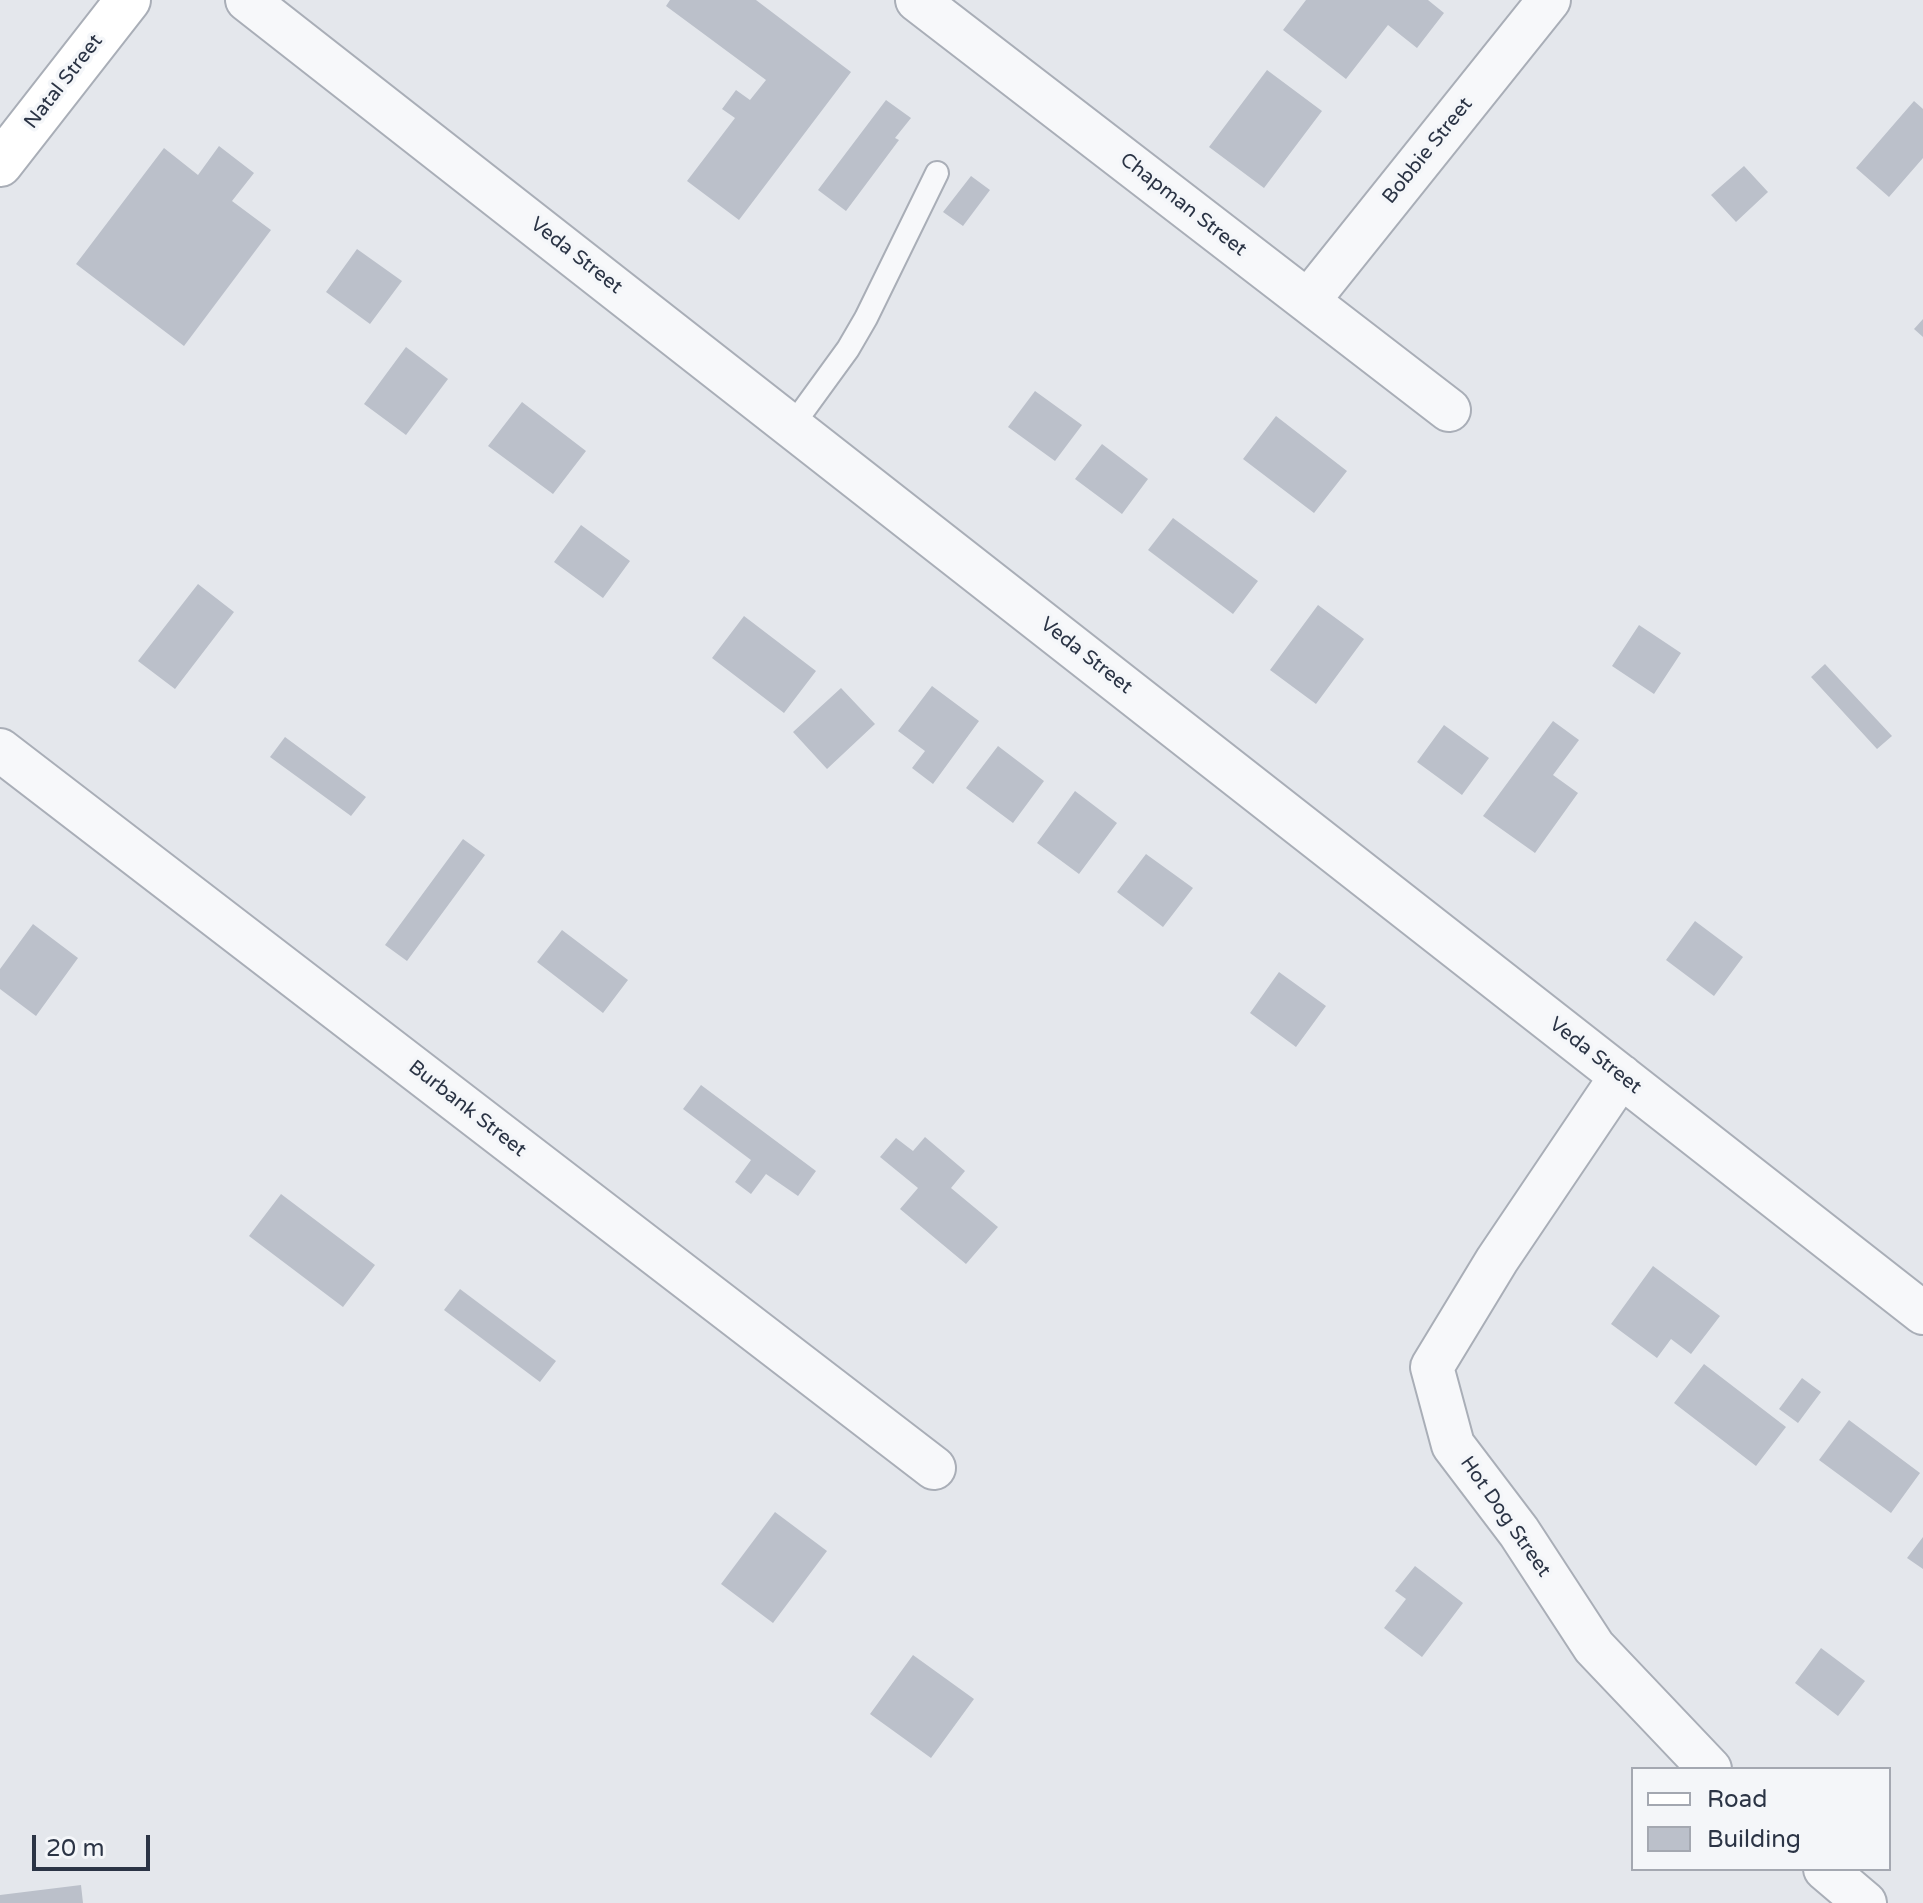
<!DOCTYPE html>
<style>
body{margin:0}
#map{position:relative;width:1923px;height:1903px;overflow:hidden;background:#e4e7ec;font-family:"Varela Round",sans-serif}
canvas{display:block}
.legend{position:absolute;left:1631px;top:1767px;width:260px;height:104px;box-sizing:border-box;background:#f4f6f9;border:2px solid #a4a8b1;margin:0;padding:10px 14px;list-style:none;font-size:24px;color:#2b3445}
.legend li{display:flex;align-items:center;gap:16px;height:40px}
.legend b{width:40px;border:2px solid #a4a8b1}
.scale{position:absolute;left:32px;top:1835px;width:118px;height:36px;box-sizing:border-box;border:4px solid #2b3445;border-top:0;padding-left:10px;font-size:24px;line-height:28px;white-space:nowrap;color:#2b3445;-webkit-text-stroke:6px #f4f6f9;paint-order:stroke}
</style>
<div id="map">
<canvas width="1923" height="1903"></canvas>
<ul class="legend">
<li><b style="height:10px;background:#fff"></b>Road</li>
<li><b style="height:22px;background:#bbc0ca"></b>Building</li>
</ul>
<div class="scale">20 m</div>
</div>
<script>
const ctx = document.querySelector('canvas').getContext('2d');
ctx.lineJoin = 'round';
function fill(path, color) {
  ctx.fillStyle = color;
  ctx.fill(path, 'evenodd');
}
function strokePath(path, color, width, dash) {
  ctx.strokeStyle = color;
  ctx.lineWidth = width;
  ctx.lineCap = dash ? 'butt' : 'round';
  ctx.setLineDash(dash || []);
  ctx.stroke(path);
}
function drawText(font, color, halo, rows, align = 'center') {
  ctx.font = font + ' "Varela Round",sans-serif';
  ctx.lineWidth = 7;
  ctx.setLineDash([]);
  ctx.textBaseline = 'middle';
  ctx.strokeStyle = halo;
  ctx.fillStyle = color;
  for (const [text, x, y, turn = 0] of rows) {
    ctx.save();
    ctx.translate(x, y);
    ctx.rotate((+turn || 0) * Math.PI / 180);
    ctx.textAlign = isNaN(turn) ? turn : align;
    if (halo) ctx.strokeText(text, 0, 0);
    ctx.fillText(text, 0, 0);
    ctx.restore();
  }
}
fill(new Path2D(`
 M670,0H756L851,72L739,220L687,181L735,118L722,109L736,90L750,100L766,80L666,6Z
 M1306,0H1428L1444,13L1417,48L1388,25L1346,79L1283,30Z
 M1267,70L1322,111L1264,188L1209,147Z
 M886,100L911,118L895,138L899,140L846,211L818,190Z
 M1914,101L1923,109V158L1889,197L1856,168Z
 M219,146L254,173L232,201L271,230L184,346L76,264L164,148L198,175Z
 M1744,166L1768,192L1736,222L1711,195Z
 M971,176L990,190L963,226L943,212Z
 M357,249L402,281L370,324L326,292Z
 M1923,319V337L1914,329Z
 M406,347L448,379L406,435L364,404Z
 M1035,391L1082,425L1055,461L1008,427Z
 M522,402L586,451L553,494L488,446Z
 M1276,416L1347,471L1314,513L1243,459Z
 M1102,444L1148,479L1122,514L1075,479Z
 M1173,518L1258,581L1233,614L1148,550Z
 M581,525L630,561L603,598L554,562Z
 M198,584L234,612L175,689L138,661Z
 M1318,605L1364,639L1316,704L1270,670Z
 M744,616L816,671L784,713L712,658Z
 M1639,625L1681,653L1654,694L1612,666Z
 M1825,664L1892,736L1877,749L1811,677Z
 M932,686L979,721L933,784L912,768L925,751L898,731Z
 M841,688L875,724L827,769L793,732Z
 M1553,721L1579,740L1553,775L1578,793L1535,853L1483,816Z
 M1444,725L1489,758L1462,795L1417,762Z
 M285,737L366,797L351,816L270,757Z
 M998,746L1044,781L1013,823L966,788Z
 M1075,791L1117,823L1079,874L1037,843Z
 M463,839L485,855L407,961L385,945Z
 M1146,854L1193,888L1163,927L1117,892Z
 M1695,921L1743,957L1714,996L1666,960Z
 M33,924L78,958L36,1016L0,989V969Z
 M562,930L628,980L603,1013L537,962Z
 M1279,972L1326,1006L1296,1047L1250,1013Z
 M701,1085L816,1171L798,1196L766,1174L751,1194L735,1182L751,1160L683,1109Z
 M925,1137L965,1171L951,1188L998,1227L966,1264L900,1209L918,1188L880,1157L896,1138L913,1151Z
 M281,1194L375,1265L343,1307L249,1236Z
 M1653,1266L1720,1316L1691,1354L1671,1339L1657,1358L1611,1324Z
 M460,1289L556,1361L540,1382L444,1310Z
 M1704,1364L1786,1427L1756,1466L1674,1403Z
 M1802,1378L1821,1392L1798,1423L1779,1409Z
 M1849,1420L1920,1473L1891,1513L1819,1460Z
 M775,1512L827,1551L773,1623L721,1584Z
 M1923,1537V1569L1907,1558Z
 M1415,1566L1463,1603L1422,1657L1384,1628L1406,1599L1395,1591Z
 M1821,1648L1865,1681L1838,1716L1795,1683Z
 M913,1655L974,1699L931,1758L870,1714Z
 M81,1885L83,1903H0V1895Z`), '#bbc0ca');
const lane = new Path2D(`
 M792,426L848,349L866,318L937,173`);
const street = new Path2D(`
 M247,0L1923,1313
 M917,0L1449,410
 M1308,301L1549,0
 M0,750L934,1468
 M1621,1076L1497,1260L1432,1367L1453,1445L1519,1532L1594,1647L1710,1769
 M1825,1869L1865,1903`);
const secondary = new Path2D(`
 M0,164L128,0`);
strokePath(lane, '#a9aeb7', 26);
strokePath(street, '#a9aeb7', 46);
strokePath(secondary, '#a9aeb7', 48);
strokePath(lane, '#f7f8fa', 22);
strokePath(street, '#f7f8fa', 42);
strokePath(secondary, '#fff', 44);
drawText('20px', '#2b3445', '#f4f6f9', [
 ["Natal Street",64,82,-52],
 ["Bobbie Street",1428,151,-51],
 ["Chapman Street",1183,205,38],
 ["Veda Street",576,256,38],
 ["Veda Street",1086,656,38],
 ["Veda Street",1595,1056,38],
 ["Burbank Street",467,1109,38],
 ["Hot Dog Street",1505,1517,55]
]);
</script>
